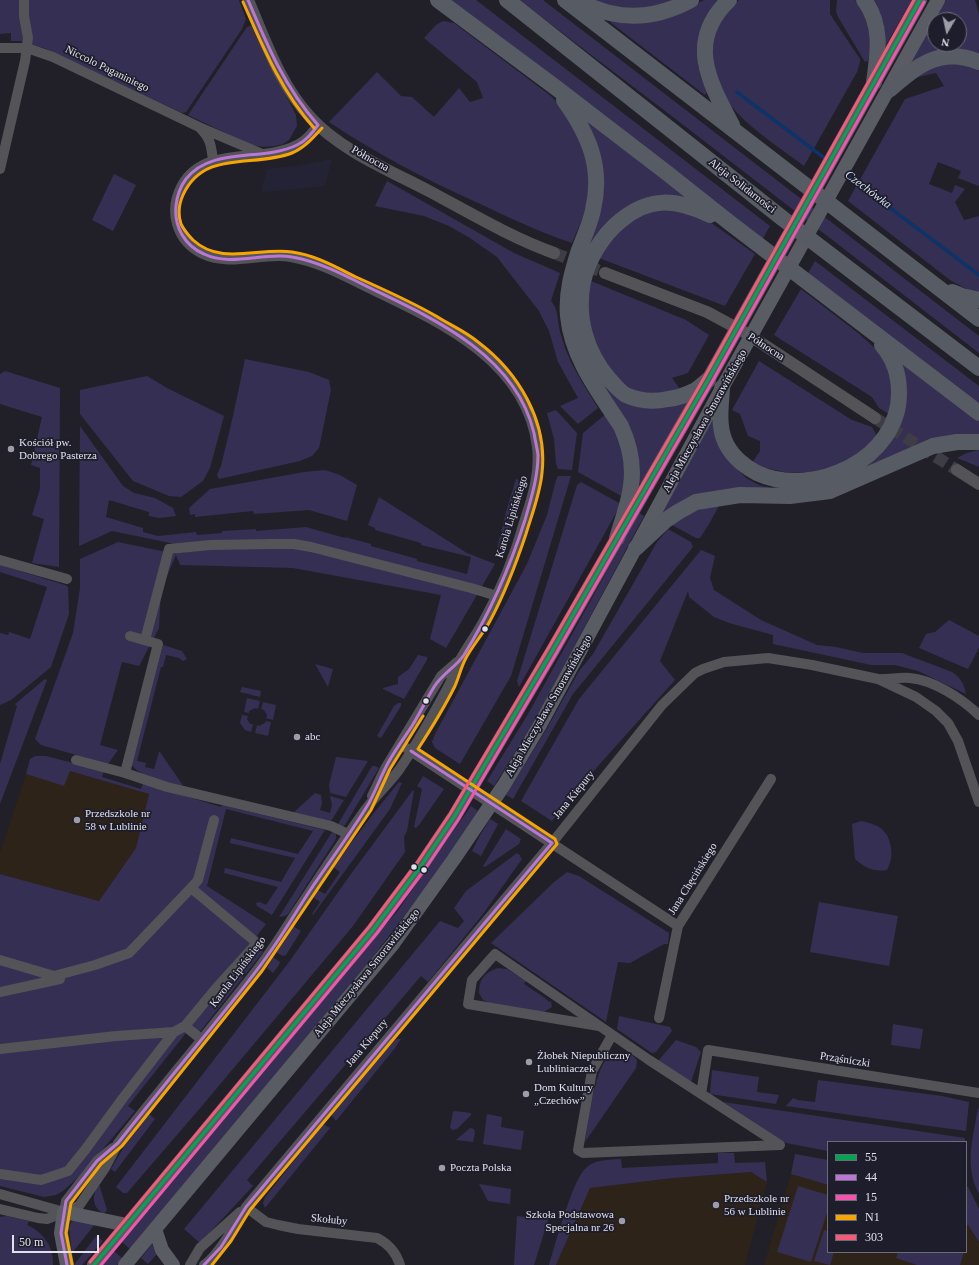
<!DOCTYPE html>
<meta charset="utf-8">
<style>
body{margin:0}
#map{position:relative;width:979px;height:1265px;overflow:hidden;background:#212028;font-family:Georgia,serif}
canvas{display:block}
.legend{position:absolute;left:827px;top:1141px;width:140px;height:112px;box-sizing:border-box;background:#1e1d2b;border:1px solid #6c6b78;margin:0;padding:5px 7px;list-style:none;font-size:12px;color:#e2e1eb}
.legend li{display:flex;align-items:center;gap:8px;height:20px}
.legend b{width:20px;border:1px solid #6c6b78}
.north{position:absolute;left:927px;top:12px;width:40px;height:40px;box-sizing:border-box;background:#1e1d2b;border:1px solid #6c6b78;border-radius:50%;rotate:189deg;font-size:11px;font-weight:700;line-height:16px;text-align:center;color:#e2e1eb}
.north::after{content:'';display:block;margin:auto;width:14px;height:18px;background:#9e9da7;clip-path:polygon(50% 0,100% 100%,50% 72%,0 100%)}
.scale{position:absolute;left:12px;top:1235px;width:87px;height:18px;box-sizing:border-box;border:2px solid #e2e1eb;border-top:0;padding-left:5px;font-size:12px;line-height:14px;white-space:nowrap;color:#e2e1eb;-webkit-text-stroke:3px #1e1d2b;paint-order:stroke}
</style>
<div id="map">
<canvas width="979" height="1265"></canvas>
<ul class="legend">
<li><b style="height:5px;background:#00a651"></b>55</li>
<li><b style="height:5px;background:#ba77d6"></b>44</li>
<li><b style="height:5px;background:#f653ac"></b>15</li>
<li><b style="height:5px;background:#f7a600"></b>N1</li>
<li><b style="height:5px;background:#f75a77"></b>303</li>
</ul>
<div class="north">N</div>
<div class="scale">50 m</div>
</div>
<script>
const ctx = document.querySelector('canvas').getContext('2d');
ctx.lineJoin = 'round';
function fill(path, color) {
  ctx.fillStyle = color;
  ctx.fill(path, 'evenodd');
}
function strokePath(path, color, width, dash) {
  ctx.strokeStyle = color;
  ctx.lineWidth = width;
  ctx.lineCap = dash ? 'butt' : 'round';
  ctx.setLineDash(dash || []);
  ctx.stroke(path);
}
function drawText(font, color, halo, rows, align = 'center') {
  ctx.font = font + ' Georgia,serif';
  ctx.lineWidth = 3.5;
  ctx.setLineDash([]);
  ctx.textBaseline = 'middle';
  ctx.strokeStyle = halo;
  ctx.fillStyle = color;
  for (const [text, x, y, turn = 0] of rows) {
    ctx.save();
    ctx.translate(x, y);
    ctx.rotate((+turn || 0) * Math.PI / 180);
    ctx.textAlign = isNaN(turn) ? turn : align;
    if (halo) ctx.strokeText(text, 0, 0);
    ctx.fillText(text, 0, 0);
    ctx.restore();
  }
}
fill(new Path2D(`
 M332,159L325,186L266,192L261,191L267,169L296,166Z`), '#242335');
fill(new Path2D(`
 M70,771L149,794L136,848L99,901L0,874V853L26,774L64,785Z
 M752,1172L767,1182L745,1265H556L590,1188L673,1178Z
 M791,1174L828,1185V1252H966V1225H968L979,1242V1265H764Z`), '#2d2318');
fill(new Path2D(`
 M0,0H239L246,19L242,29L186,112L182,113L47,49L20,41H11V33L0,34Z
 M448,0H476L770,226L762,240Z
 M519,0H543L979,336V353L673,117Z
 M591,0H678L663,7L620,9Z
 M704,0H719L698,49V65L701,78L707,92L705,95L610,22L612,19L686,9Z
 M739,0H830V14L860,59V62L857,72L804,166C782,149 750,129 733,108C725,100 721,90 718,79C716,72 713,65 712,58C709,37 722,12 739,0Z
 M837,0H855C872,16 873,40 868,61L865,62L838,17L836,11Z
 M873,0H912L885,47C886,26 883,19 873,0Z
 M944,0H975L979,14V56L906,69ZM935,20H959V44H935Z
 M443,21L454,23L551,96C576,122 594,160 588,197C586,213 578,228 572,243C539,232 508,217 476,202C425,179 375,153 329,122L377,72L401,96L412,97L434,117L459,88L470,102L483,98L477,82L424,38L436,25Z
 M252,25L271,67L296,115L297,126L289,140L283,144L275,146L263,147L251,145L188,115L247,27Z
 M949,64L965,65L979,69V186L958,178L961,171L938,162L929,184L952,193L955,185L965,189L955,202L964,220L979,216V294H976L950,280L848,201L905,99L944,86L936,73L914,78L933,67Z
 M586,120L691,199L671,196L590,247L587,245L600,154L594,135Z
 M114,174L136,185L113,231L92,220Z
 M387,181L514,253L560,273L551,301C558,309 557,316 559,327C560,333 563,341 565,348C573,369 586,388 598,408L578,424L560,406L578,398L558,362L549,331L539,311L497,257L470,238L449,226L424,216L375,206Z
 M666,208L690,213L710,222L755,254L725,306L599,258C612,240 626,219 648,212C654,210 660,209 666,208Z
 M815,261L979,386V405L807,275Z
 M591,281L686,320L709,335L688,373L672,378L680,389C672,391 663,395 656,395C617,394 596,354 589,321C586,308 588,294 591,281Z
 M801,289L858,333L878,351L889,371L893,389L889,414L879,408L872,397L774,335Z
 M245,359L309,372L329,380L331,390L319,448L312,456L300,461L219,479L217,475L221,466L233,416Z
 M759,361L852,420L872,427L877,436L860,452L830,469L801,473L784,472L766,468L752,463L760,451V441L748,436L740,414L732,410Z
 M899,361L979,421V435L862,470V468C869,462 877,457 883,450C901,432 910,403 905,378C904,372 901,366 899,361Z
 M5,371L60,388L59,567L32,563L44,519L32,515L40,489V468L31,465L42,417L0,404V374Z
 M147,376L167,388L224,416L210,468L203,481L181,497L169,496L133,481L80,414V390Z
 M598,378L613,390L690,398L641,483H639Z
 M556,410L577,433L572,470L558,469L556,464L554,439L547,413Z
 M607,413L626,455L625,498L578,472L583,433Z
 M714,417L727,459L746,478L759,485L779,490L660,517Z
 M80,426L123,486L134,493L155,498L173,508L176,516L159,518L149,516V512L109,500L106,517L143,528V532L158,536L196,532L197,535L222,533V531L256,529V531L306,527L345,538V537L371,544V546L417,559V561L467,574L471,557L421,545V543L375,530V528L368,525L379,497L467,553L495,564L446,648L430,639L441,595L293,568L180,565L176,555L161,590L159,628L139,666L122,662L100,745L118,750L108,764L41,745L35,739L73,633L80,588V559L118,542L176,554L175,544L112,531L79,546Z
 M979,450V467L957,458L967,453Z
 M325,470L340,475L357,485L347,521L309,510L254,514L253,511L195,517V514L190,515L189,508L210,489L304,472Z
 M558,476H571L511,676L460,764L435,748L432,742L435,734L527,564L547,515L556,480Z
 M516,479L523,481L504,551L497,549L506,512Z
 M581,482L621,504L519,687L517,681L577,485Z
 M720,504L709,524L700,538H696L672,525C691,513 698,508 720,504Z
 M639,513L644,516L535,720L494,786L487,781L528,714Z
 M668,529L691,542L693,547L573,694L513,799L506,795L546,730L579,671L593,654L657,542Z
 M701,550L715,556L710,578L714,590L761,620L817,645L836,647L863,653H902L952,672C961,678 964,684 966,694L918,671L895,665H871L773,644V635L729,623L714,617L689,597L688,591L660,661L675,680L598,766L552,821L521,801L579,699Z
 M0,565L65,585L68,587L69,614L51,667L11,700L0,705V633L8,635L9,632L30,639L47,587L0,572Z
 M949,620L979,636V648L968,669L919,648L926,634L935,632Z
 M163,645L182,651L187,659L183,661L179,658L166,655L163,667H161L137,761L146,763L145,767L154,769L159,752H160L184,787C171,784 139,777 132,765Z
 M418,655L427,657V660L404,699L383,689V688L398,684V677L409,669Z
 M315,664L333,669L328,687Z
 M45,679L47,680L0,804V764L17,706L15,704Z
 M242,687L261,691L260,697L240,692Z
 M247,698L260,701L258,709L255,708L249,711V713L244,712Z
 M263,702L276,705L273,720L266,718L267,715L264,710L261,709Z
 M398,703H401V706L381,738L377,736L394,706Z
 M242,715L248,716L247,719L250,724H253L251,732L245,730L240,723Z
 M266,721L271,722L268,736L255,733L257,725L259,726L265,723Z
 M35,756H46L104,771L102,777L141,789L143,783L221,807L222,805L325,830L272,915L257,906L256,903L260,902L266,905L278,887L224,873L225,868L281,882L295,858L230,843L231,838L298,854L313,831L226,809L207,886L266,924L252,942L263,952L195,1038L186,1033L128,1106L135,1111L82,1174L63,1191L56,1195L44,1197L0,1186V874L99,901L136,848L149,794L70,771L64,786L26,774L30,759Z
 M336,757L368,761L346,797L330,793L329,785Z
 M372,766H375L379,768L345,825L341,827L337,826Z
 M423,776L444,789L419,825L416,828L414,827L422,789L417,786Z
 M399,782L402,783L390,809L313,915L312,914L320,902L313,897L318,890L325,894L340,872L333,867L373,814Z
 M413,790L414,791L407,831L404,837L405,852L353,926L201,1107L127,1193H123L116,1187L289,962L348,878Z
 M315,793L321,795L322,803L320,810L330,813L332,805L330,796L344,800L330,823L293,813Z
 M471,806L478,811L436,874L376,953L130,1249L122,1242L399,909Z
 M490,819L498,824L481,856L472,851L479,837Z
 M861,821C879,825 888,829 891,848C892,858 891,861 887,870C872,872 866,868 855,859L852,824Z
 M506,829L521,839L519,844L485,867L483,866Z
 M332,832L336,834V839L288,914L285,916L279,917Z
 M517,853L521,856L520,857L522,859L483,914L428,982L421,976L247,1180L253,1186L200,1243L184,1229L440,921L458,928L464,921L454,908L466,891Z
 M567,872L579,876L669,933L668,944H664L630,963L618,962L606,1022L491,943L553,883Z
 M819,902L898,916L889,966L810,952Z
 M293,926L301,931L286,955L283,956L276,952Z
 M273,957L280,962L279,965L273,973L267,968Z
 M498,968L507,969L526,981L524,984L545,998L549,1002L551,1001L552,1007L544,1012L493,1005L483,1000L479,993C479,979 485,972 498,968Z
 M619,1016L670,1027L672,1031L656,1052L652,1053L617,1029Z
 M893,1024L923,1029L920,1049L891,1045Z
 M397,1039H401L395,1048L336,1121L332,1116V1114L391,1042Z
 M676,1040L696,1047L701,1052L691,1082L658,1061Z
 M623,1053L632,1055L637,1060L636,1068L585,1142C588,1124 595,1063 611,1055C614,1053 619,1053 623,1053Z
 M712,1070L759,1077L757,1092L779,1095L776,1104L710,1094Z
 M818,1080L942,1096L969,1102L966,1131L786,1106L793,1098L798,1100L815,1102Z
 M723,1102L965,1138V1142H828V1151L786,1143Z
 M978,1108L979,1109V1194C964,1166 973,1138 978,1108Z
 M455,1111L471,1113V1115L457,1129L453,1130L450,1128L453,1112Z
 M149,1114L155,1119L115,1172L111,1169L125,1145Z
 M487,1114L502,1117L501,1127L524,1131L521,1150L483,1144Z
 M325,1125L330,1128L265,1208L263,1203L265,1197L322,1126Z
 M470,1128L474,1129L475,1133L473,1142L456,1140Z
 M718,1153H734L735,1163L765,1162L767,1182L751,1172L673,1178L590,1188L556,1265H549C555,1246 573,1178 586,1168C595,1159 609,1160 621,1159L622,1168L718,1163Z
 M795,1154L828,1160V1185L791,1174Z
 M99,1184L107,1210L104,1214C91,1207 92,1194 99,1184Z
 M479,1184L511,1189L510,1204L488,1201Z
 M798,1186L828,1195V1210L811,1262L777,1252Z
 M966,1187H968L979,1209V1242L968,1225H966Z
 M526,1211L550,1214L534,1265H514L517,1216L525,1217Z
 M7,1216L29,1221L27,1225C44,1233 54,1247 53,1265H0V1217Z
 M76,1220L95,1224L72,1253L69,1228L71,1222Z
 M824,1230L828,1231V1252H834L830,1265L814,1261Z
 M96,1236L103,1241L82,1265H74Z
 M152,1244L157,1254L148,1264L141,1258Z
 M114,1251L122,1258L117,1265H102Z
 M898,1252H964L960,1265H917L896,1258Z`), '#352f53');
strokePath(new Path2D(`
 M737,92L827,160
 M844,173L979,275`), '#0d3367', 3.5);
strokePath(new Path2D(`
 M554,253L605,273
 M875,418L957,470`), '#3e3d45', 12, [12, 6]);
strokePath(new Path2D(`
 M0,48H27L53,57L199,127L260,153
 M200,128C211,139 211,146 213,160
 M0,169L25,61L28,38L24,16V0
 M0,560L67,579
 M130,636L158,644L125,773L167,787L331,826L348,834
 M145,640L169,549L210,545L271,544H294L311,547L471,588L497,596
 M882,679C891,679 901,677 910,678C934,680 962,699 979,715
 M400,744C493,804 585,866 678,926
 M76,760L125,773
 M372,796L386,767L441,676L457,662
 M191,888L198,880L214,820
 M0,960L54,976L95,965L129,953L191,888L257,943L218,986L185,1026L174,1032L116,1036L0,1049
 M0,992L60,979
 M659,1018L678,926L771,779
 M185,1026L201,1039
 M599,1026L468,1004L472,980L495,954L649,1060L780,1145
 M612,1035L592,1071L578,1150L583,1153L780,1145
 M701,1094L708,1050L979,1093
 M0,1174L41,1180L68,1171L85,1150L123,1098L174,1032
 M0,1194L64,1212
 M246,1207L266,1222L278,1225L298,1229L377,1238C389,1244 396,1252 400,1265
 M0,1209L38,1218L47,1219L79,1206L105,1168L118,1143C164,1085 212,1028 257,970C271,952 283,933 295,914C317,881 338,848 361,816C372,799 387,786 399,770C417,744 433,715 448,687C453,678 455,669 460,660C467,647 476,635 483,622C501,590 515,555 525,519C533,495 540,472 537,447C527,362 442,323 373,290C348,278 320,262 291,257C262,252 231,267 203,254C176,241 168,211 182,185C205,144 261,164 297,145C306,141 312,133 318,125
 M64,1212L66,1201L97,1161L113,1148
 M190,1265L200,1248L240,1212
 M204,1265C217,1257 238,1221 246,1207L552,843L662,705L695,673L703,669L724,662L768,658L812,665L878,679L916,697L936,711L948,723L958,741L979,802`), '#535358', 10);
strokePath(new Path2D(`
 M248,0C265,40 280,85 311,118C340,150 391,171 429,191C470,213 510,237 554,253
 M605,273L707,312L746,333L875,418
 M957,470L979,484`), '#535358', 12);
strokePath(new Path2D(`
 M155,1229L162,1250L173,1265
 M67,1265L61,1233L64,1212L127,1225
 M94,1265L373,930L421,866L454,817L553,650L708,380L920,0
 M125,1265L393,944L454,859L504,785L540,725L722,388L938,0`), '#5a5c64', 14);
strokePath(new Path2D(`
 M438,0L555,87L667,173L730,223L979,413
 M507,0L782,218L979,368
 M565,0L979,319
 M571,0C585,4 597,10 610,13C639,20 665,14 691,0
 M729,0C686,41 709,82 732,125
 M864,0C883,25 878,53 874,82
 M889,90C917,66 940,46 979,62
 M564,100C589,135 603,167 593,210C590,224 584,237 579,250C572,272 566,293 568,316C572,358 599,392 621,426C641,470 630,496 617,538
 M952,292L962,296L979,300
 M708,380C703,384 699,388 694,391C686,395 677,398 668,399C654,402 639,401 626,395C619,391 614,384 609,379C586,352 576,317 583,282C588,259 602,236 620,221C650,196 676,199 710,215
 M722,388C721,405 718,423 724,439C730,455 742,465 757,473C813,499 900,459 899,392C899,374 894,359 882,345
 M636,548L666,520L678,512L696,502L740,495L790,496L830,491L933,446L957,442H979`), '#575b64', 16);
strokePath(new Path2D(`
 M94,1265L373,930L421,866L454,817L553,650L708,380L920,0`), '#00a651', 3);
strokePath(new Path2D(`
 M248,0C267,45 285,88 318,125
 M411,751L552,843
 M67,1265L61,1233L66,1201L97,1161L118,1143C149,1104 180,1066 211,1028C231,1003 252,978 270,952C285,931 297,910 311,889C330,861 351,833 369,803C376,790 381,776 388,763C395,750 404,738 412,726C420,713 426,700 434,687C442,674 456,667 464,655C490,613 510,567 525,520C531,499 538,477 538,455C537,447 535,440 534,433C516,357 439,321 374,290C348,277 321,262 292,257C263,252 231,267 204,254C185,246 174,227 176,206C177,196 180,187 186,179C212,146 262,162 297,145C306,141 312,133 318,125
 M204,1265L221,1247L246,1207L552,843`), '#ba77d6', 3);
strokePath(new Path2D(`
 M101,1265L377,933L425,869L458,820L557,652L712,382L924,2`), '#f653ac', 3);
strokePath(new Path2D(`
 M243,2C263,47 281,91 314,128
 M72,1264L66,1233L71,1203L101,1164L122,1146L262,971L371,810L390,769L423,716
 M212,1265L231,1241L250,1210L557,844L555,839L418,749C431,729 444,708 455,686C459,677 461,667 466,658C473,645 483,634 490,621C505,593 516,564 526,534C532,514 540,494 542,473C548,421 518,372 478,342C465,331 450,325 436,316C410,301 383,289 356,277C336,267 315,255 292,252C259,247 221,266 193,240C188,235 184,230 181,224C178,215 179,204 183,195C204,149 254,168 292,153C304,148 313,138 322,128`), '#f7a600', 3);
strokePath(new Path2D(`
 M90,1262L369,927L417,863L450,814L549,647L704,378L914,0`), '#f75a77', 3);
for (const [x, y, r, color] of [
 [11,449,4,"#9e9da7"],
 [485,629,3.5,"#e2e1eb"],
 [426,701,3.5,"#e2e1eb"],
 [297,737,4,"#9e9da7"],
 [77,820,4,"#9e9da7"],
 [414,867,3.5,"#e2e1eb"],
 [424,870,3.5,"#e2e1eb"],
 [529,1062,4,"#9e9da7"],
 [526,1094,4,"#9e9da7"],
 [442,1168,4,"#9e9da7"],
 [716,1205,4,"#9e9da7"],
 [622,1221,4,"#9e9da7"]
]) {
  const dot = new Path2D();
  dot.arc(x, y, r, 0, 2 * Math.PI);
  ctx.fillStyle = color;
  ctx.fill(dot);
  strokePath(dot, '#1e1d2b', 1.5);
}
drawText('11px', '#e2e1eb', '#1e1d2b', [
 ["Niccolo Paganiniego",107,69,26],
 ["Północna",370,159,29],
 ["Aleja Solidarności",742,186,38],
 ["Północna",766,347,33],
 ["Aleja Mieczysława Smorawińskiego",705,421,-61],
 ["Karola Lipińskiego",512,517,-73],
 ["Aleja Mieczysława Smorawińskiego",549,706,-60],
 ["Jana Kiepury",574,795,-51],
 ["Jana Chęcińskiego",693,879,-58],
 ["Karola Lipińskiego",238,972,-53],
 ["Aleja Mieczysława Smorawińskiego",367,973,-51],
 ["Jana Kiepury",367,1043,-50],
 ["Prząśniczki",845,1060,9],
 ["Skołuby",329,1220,6]
]);
drawText('11px', '#e2e1eb', '#1e1d2b', [
 ["Kościół pw.",19,443],
 ["Dobrego Pasterza",19,456],
 ["abc",305,737],
 ["Przedszkole nr",85,814],
 ["58 w Lublinie",85,827],
 ["Żłobek Niepubliczny",537,1056],
 ["Lubliniaczek",537,1069],
 ["Dom Kultury",534,1088],
 ["„Czechów”",534,1101],
 ["Poczta Polska",450,1168],
 ["Przedszkole nr",724,1199],
 ["56 w Lublinie",724,1212],
 ["Szkoła Podstawowa",614,1215,"right"],
 ["Specjalna nr 26",614,1228,"right"]
], 'left');
drawText('italic 12px', '#d2dff0', '#1e1d2b', [
 ["Czechówka",868,190,37]
]);
</script>
